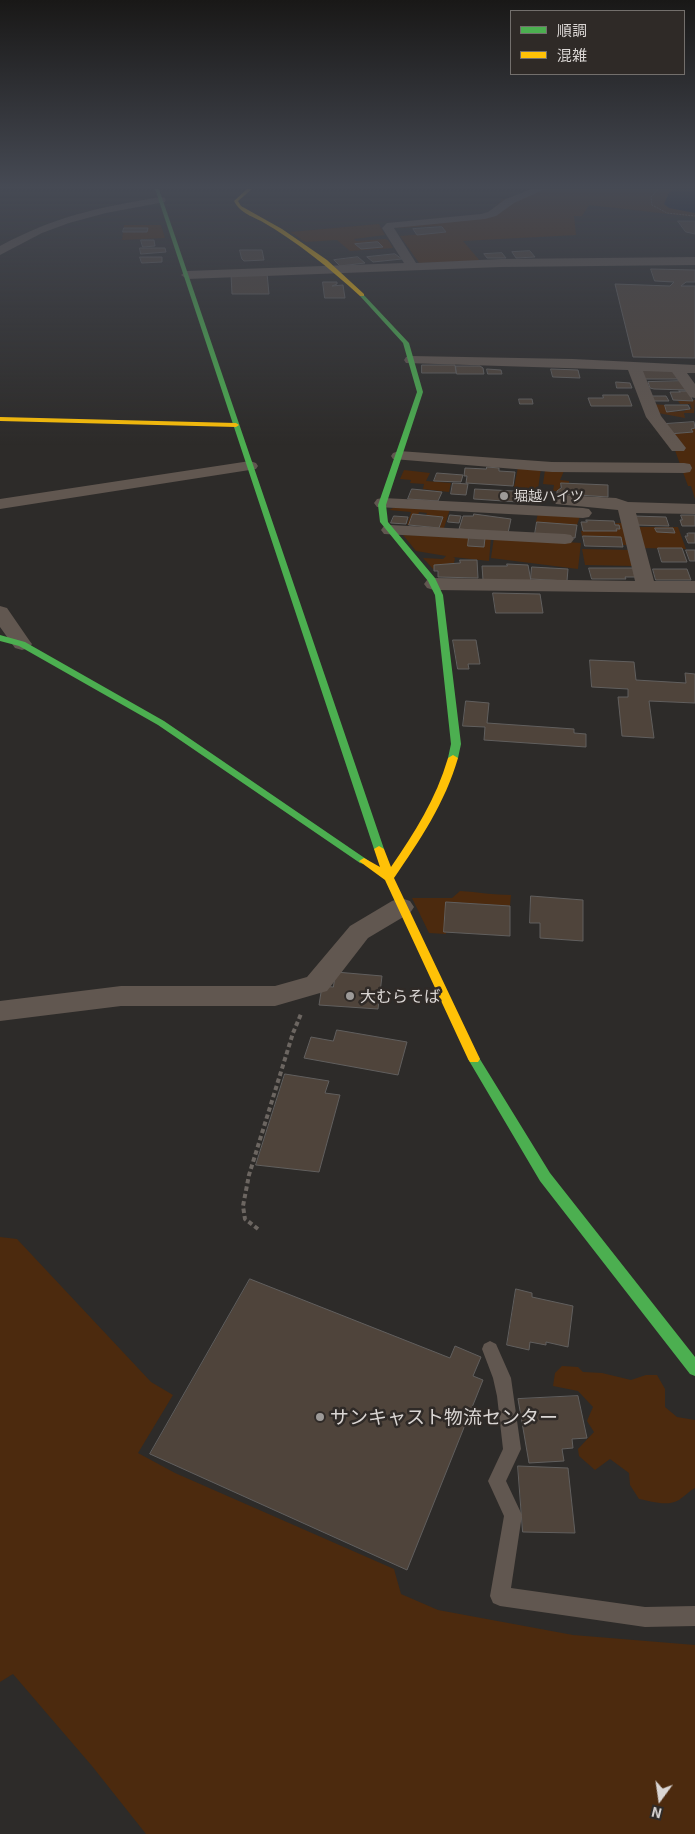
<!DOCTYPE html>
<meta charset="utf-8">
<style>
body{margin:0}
#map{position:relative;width:695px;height:1834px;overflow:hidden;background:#2d2b29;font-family:Georgia,"Noto Sans JP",serif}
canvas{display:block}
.legend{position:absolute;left:510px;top:10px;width:175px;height:65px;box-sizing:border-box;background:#2f2a27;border:1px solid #736f6c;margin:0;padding:6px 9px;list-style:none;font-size:15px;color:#dad6d4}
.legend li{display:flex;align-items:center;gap:10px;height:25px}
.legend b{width:25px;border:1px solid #736f6c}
.north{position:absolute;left:635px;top:1774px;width:50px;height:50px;-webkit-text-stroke:4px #2f2a27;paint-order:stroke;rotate:194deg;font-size:14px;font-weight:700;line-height:20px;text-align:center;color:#dad6d4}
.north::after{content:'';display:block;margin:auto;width:18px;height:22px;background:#dad6d4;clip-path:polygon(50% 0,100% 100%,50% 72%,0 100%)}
</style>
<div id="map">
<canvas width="695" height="1834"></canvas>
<ul class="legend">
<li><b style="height:6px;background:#4caf50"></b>順調</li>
<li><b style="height:6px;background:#ffc107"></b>混雑</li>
</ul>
<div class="north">N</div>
</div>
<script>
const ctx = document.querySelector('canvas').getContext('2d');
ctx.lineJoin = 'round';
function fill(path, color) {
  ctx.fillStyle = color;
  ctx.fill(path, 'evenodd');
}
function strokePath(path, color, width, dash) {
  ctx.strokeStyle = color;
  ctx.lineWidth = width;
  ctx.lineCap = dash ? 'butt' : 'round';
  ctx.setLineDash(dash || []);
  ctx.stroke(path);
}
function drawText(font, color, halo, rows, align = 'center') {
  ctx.font = font + ' Georgia,"Noto Sans JP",serif';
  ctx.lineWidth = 5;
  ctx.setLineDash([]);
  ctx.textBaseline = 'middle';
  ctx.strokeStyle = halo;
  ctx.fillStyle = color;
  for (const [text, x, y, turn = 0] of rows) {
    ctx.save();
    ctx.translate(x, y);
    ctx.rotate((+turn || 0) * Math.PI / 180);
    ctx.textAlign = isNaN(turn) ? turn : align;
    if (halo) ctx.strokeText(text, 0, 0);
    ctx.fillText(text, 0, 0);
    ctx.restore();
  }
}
fill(new Path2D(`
 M545,189H695V217L589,205L582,216H574L576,235L463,241L480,261L419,263L400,236L445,232L441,226L395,228L397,226L484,218L503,199L526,196Z
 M379,224L385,235L354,239L356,241L385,239L388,240L393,248L350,251L337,240L305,242L290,232Z
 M124,225H161L165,238L122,240Z
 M695,400L694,413H684L685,418L653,412L651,404L665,405L667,412L685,411V409H692L690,404H680L678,401Z
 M695,428V499L691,486H688L669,434L692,432L691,429Z
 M518,467L541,468L538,489L514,487Z
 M404,470L430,473L426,481L451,483L449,492L423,489L424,484L410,483L411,480L400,479Z
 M545,470L564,471L560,480L569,481V483H561L559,491H553L554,485L543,484Z
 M397,506L450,509L444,528H439L426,515L427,513L419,512L418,515L413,514L409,525H407L411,512L389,510Z
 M538,513L580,516L577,525L536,522Z
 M614,523H622L629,545H623L621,537L582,536L581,531H616L619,526Z
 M635,527H678L686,549L641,548Z
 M403,535L491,537L489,561L453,557L455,558L454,563H449L448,565H434V570L423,558L443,559L446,556L416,551Z
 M494,537L581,543L578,569L491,558Z
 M582,549L631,550L634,566L585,565Z
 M460,891C478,892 493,895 511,895L510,906L447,902L446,934L429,933L412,898H452Z
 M0,1237L17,1239L151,1382L173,1395L138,1453L175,1473L394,1569L401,1594L438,1610L573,1635L695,1645V1834H146L92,1766L13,1674L0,1682Z
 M562,1366L578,1367L583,1372L602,1373L631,1380L646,1375H657L665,1389V1407L677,1417L695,1420V1488C689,1491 685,1496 679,1500C667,1507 651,1501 639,1499L630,1485L629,1473L610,1459L595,1470L579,1456L578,1449L594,1432L587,1421L593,1407L578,1391L553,1386L555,1373Z`), '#4c2a0e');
fill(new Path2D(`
 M673,189H695V213L669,208L664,204L669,193Z`), '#041432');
const building = new Path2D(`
 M678,221H695V234L686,232Z
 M442,227L446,232L417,235L413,229Z
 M124,228H148L147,232H123Z
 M141,240H154L155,246L143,247Z
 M378,242L383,247L361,249L355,244Z
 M140,248H165L166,252L141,254Z
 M240,250H262L264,260L244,261L242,259Z
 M530,251L535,257L516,258L512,252Z
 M502,253L506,258H487L484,254Z
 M395,254L402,259L373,262L367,257Z
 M140,257H162V262L142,263Z
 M358,257L365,263L340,266L334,260Z
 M651,269L695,270V282H686L681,286H695V358L633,357L615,284L670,286L674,282L655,281Z
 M267,273L269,294H232L231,274Z
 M323,282H337V284L332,286L343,285L345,298H325Z
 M422,365H455L456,373H422Z
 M456,366H480L483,368L484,374H457Z
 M487,369L501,370L502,374H488Z
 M551,369L578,370L580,378L553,377Z
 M641,370L675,371L679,379H644Z
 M683,381L687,390L654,389L650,388L648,382Z
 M616,382L630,383L632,388H617Z
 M679,391H688L693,401L673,400L670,392H680Z
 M603,395H628L632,406H591L588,398H603Z
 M651,396H666L669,401H653Z
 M519,399H532L533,404H520Z
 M665,405H688L690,409L667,412Z
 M694,422L695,428L691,429L693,432L669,434L665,424Z
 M487,467L499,468V471L515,472L513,486L466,483L467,476H464L465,468L486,469Z
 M437,473L463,475L461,482L434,481Z
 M453,483L468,484L466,495L451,494Z
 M561,483L608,485V497L564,494V496H557V491L561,488Z
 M412,489L442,492L438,501L408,499Z
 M475,489L533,492V503L474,499Z
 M413,514L443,517L439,528L409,525Z
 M474,514L511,519L508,533L459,529L463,516H473Z
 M450,515L461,516L459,523L448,522Z
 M681,515H695V526H682L680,520H682Z
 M394,516L408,517L406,524L391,523Z
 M633,516L666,517L669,526L635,525Z
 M586,520L614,521L615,525H619L620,529H616L617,531H583L581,522H587Z
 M537,522L577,525L575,538L535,534Z
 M655,528H673L675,533L657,532Z
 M689,533H695V543H688L685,536H688L687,534Z
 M583,536L621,537L623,547L585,546Z
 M469,537L485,538L484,547L468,546Z
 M658,548H682L687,562H662Z
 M686,550H695V561H690Z
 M460,560H477L478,578L438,577V571H434V565L460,563Z
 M507,564L528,565L531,581L483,580L482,566H507Z
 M532,567L568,569L567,581L531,579Z
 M589,568H633L635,577H625L626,579H592Z
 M653,569H687L691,580H656Z
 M493,593L540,594L543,613H496Z
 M453,640H476L480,664H468L469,669H458Z
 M590,660L634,662L636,680L686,683L685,673L695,674V703L649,701L654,738L622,736L618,697H628V689L592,687Z
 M466,701L489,703L487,723L574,729V733L586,734V747L484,740L485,727L463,726Z
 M531,896L583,900V941L540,938V923H530Z
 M446,902L510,906V936L444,932Z
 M336,972L382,976L378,1009L319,1005L322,986L333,987Z
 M337,1030L407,1042L398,1075L304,1058L311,1037L333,1041Z
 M285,1074L329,1081L325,1093L340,1095L319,1172L256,1165Z
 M250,1279L450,1358L455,1346L481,1357L473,1376L483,1380L407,1570L150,1454Z
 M516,1289L532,1293V1297L573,1306L568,1347L546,1342V1345L530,1342L529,1350L507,1345Z
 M578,1396L587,1438L572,1439L573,1448L562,1449L564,1461L529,1463L518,1399Z
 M518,1466L568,1468L575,1533L523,1532Z`);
fill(building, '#4f443b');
strokePath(building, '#615f5e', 1);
strokePath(new Path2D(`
 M658,189L651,197L652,205L667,213L695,216`), '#6c6661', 1, [2, 1]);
strokePath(new Path2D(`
 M258,1229L245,1219L243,1206L249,1175L293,1033L301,1014`), '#6c6661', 4, [4.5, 3]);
fill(new Path2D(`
 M490,1341L496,1344L511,1378L521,1449L506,1481L522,1515L511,1588L645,1607L695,1606V1626L645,1627L500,1606L493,1603L490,1596L504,1516L488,1481L503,1449L497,1396L493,1378L482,1349L484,1344Z`), '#615750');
fill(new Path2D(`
 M531,189H545L514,203L496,216L485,219L394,228L416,263L501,259L695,257V265L501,267L187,279L181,275L187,271L404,263L382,228L387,223L481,214L488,212L506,199Z
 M161,197L165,198L166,200L165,202L106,213L69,223L42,233L0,255V246C56,216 99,207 161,197Z
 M411,356L573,359L695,365V373H687L695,384V398L690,397L672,372L643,371L661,416L686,448L684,451H672L646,417L628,370L406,363L404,360L406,357Z
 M399,451L552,462L684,463L690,464L692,468L690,472L684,473L552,472L393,459L391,456L393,453Z
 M250,461L256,463L258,466L256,469L0,509V499Z
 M562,495L616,498L628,502L695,504V514L636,513L654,581H695V593L434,590L427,588L424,584L427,580L434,578L635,581L618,510L556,504L553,500L556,496Z
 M383,498L583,508L589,509L592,513L589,517L583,518L377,507L374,503L377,499Z
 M390,525L565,534L571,535L574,539L571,543L565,544L384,534L381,530L384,526Z
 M0,606L7,608L29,640L32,644L29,648L22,650L15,648L0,627Z
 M401,898L410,901L414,907L410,913L368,938L327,991L275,1006H121L0,1021V1001L121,986H275L307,977L350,926L392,901Z`), '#615750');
fill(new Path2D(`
 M155,189H159L384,849L383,851L379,852L374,849Z
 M362,293L409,343L423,392L386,505L388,522L435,578L443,595L461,744L458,758L453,761L448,758L451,744L435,595L428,581L380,522L378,505L417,392L403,343L360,296Z
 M0,635L25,642L164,721L369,861L364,864L360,863L158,725L19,646L0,641Z
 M474,1054L478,1056L550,1173L695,1357V1376L690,1374L540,1181L468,1059L470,1056Z`), '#4caf50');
fill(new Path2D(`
 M247,189H252L238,201L241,206L282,229L327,260L364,294V296H360C328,267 299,243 261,221C251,216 239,212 234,201Z
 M0,417L236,423L239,425L236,427L0,421Z
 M453,755L458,758C445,803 420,840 394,878L480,1059L478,1062H470L468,1059L385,880L359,861L364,858L380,867L374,849L379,846L384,849L391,867C415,832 436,799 448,758Z`), '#ffc107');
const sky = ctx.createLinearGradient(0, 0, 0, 446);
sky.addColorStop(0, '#191817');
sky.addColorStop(0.42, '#464a54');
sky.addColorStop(1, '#464a5400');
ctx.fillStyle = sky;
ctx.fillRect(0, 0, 695, 446);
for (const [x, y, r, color] of [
 [504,496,5,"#9d9a98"],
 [350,996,5,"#9d9a98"],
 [320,1417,5,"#9d9a98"]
]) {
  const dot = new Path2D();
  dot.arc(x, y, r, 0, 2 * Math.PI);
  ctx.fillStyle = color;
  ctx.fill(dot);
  strokePath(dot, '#2f2a27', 2);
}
drawText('14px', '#dad6d4', '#2f2a27', [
 ["堀越ハイツ",514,496]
], 'left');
drawText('16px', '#dad6d4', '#2f2a27', [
 ["大むらそば",360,996]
], 'left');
drawText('19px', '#dad6d4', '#2f2a27', [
 ["サンキャスト物流センター",330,1417]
], 'left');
</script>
